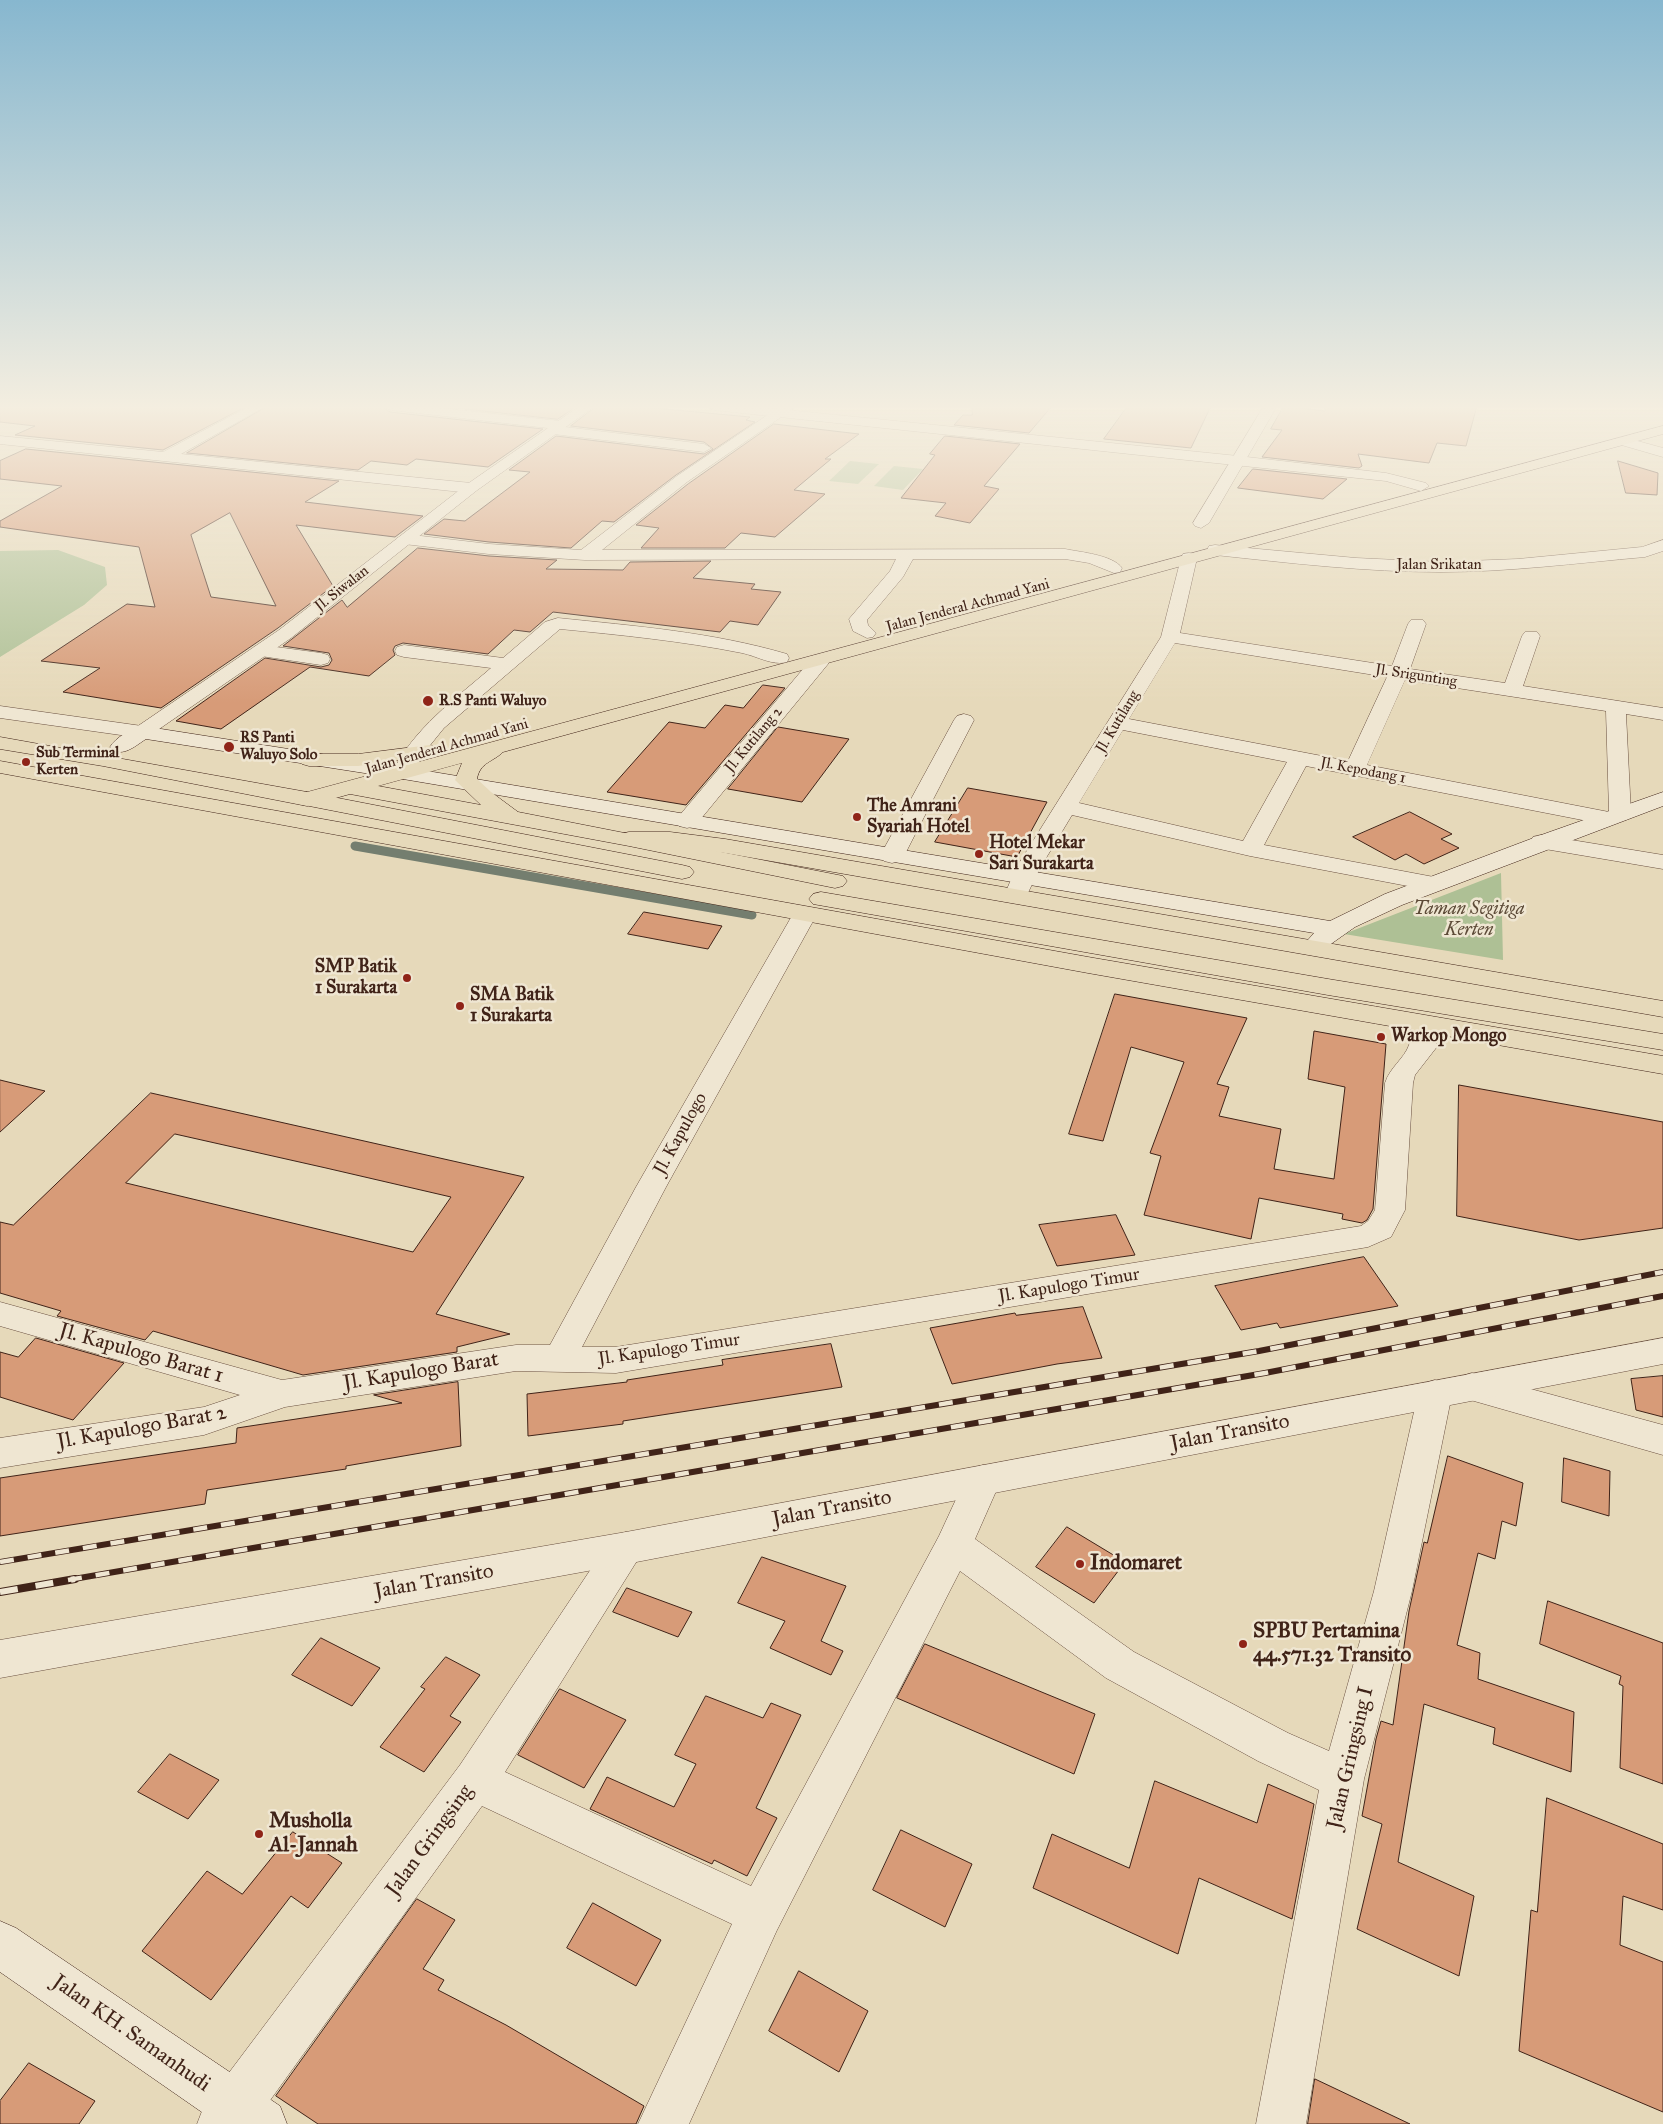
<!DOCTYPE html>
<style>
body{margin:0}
canvas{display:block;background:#e6d9ba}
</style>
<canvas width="1663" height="2124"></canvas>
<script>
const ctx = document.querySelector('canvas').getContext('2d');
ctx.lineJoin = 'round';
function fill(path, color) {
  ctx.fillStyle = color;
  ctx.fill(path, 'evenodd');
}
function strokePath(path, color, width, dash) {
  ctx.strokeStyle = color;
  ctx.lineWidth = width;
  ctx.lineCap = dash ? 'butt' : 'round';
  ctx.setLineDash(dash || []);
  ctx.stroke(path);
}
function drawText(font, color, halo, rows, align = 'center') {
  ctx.font = font + ' "IM FELL Great Primer",serif';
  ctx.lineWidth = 5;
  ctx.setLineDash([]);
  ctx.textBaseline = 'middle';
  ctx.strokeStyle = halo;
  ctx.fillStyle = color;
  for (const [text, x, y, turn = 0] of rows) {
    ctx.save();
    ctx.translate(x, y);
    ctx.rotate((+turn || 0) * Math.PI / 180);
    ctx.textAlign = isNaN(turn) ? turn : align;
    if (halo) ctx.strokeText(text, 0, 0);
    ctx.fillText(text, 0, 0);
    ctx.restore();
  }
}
fill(new Path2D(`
 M850,461L879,464L858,484L829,481Z
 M894,466L923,469L903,490L874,486Z
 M58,550L105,567L107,585L84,605L0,657V551Z
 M1501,873L1503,960L1344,934Z`), '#aec095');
strokePath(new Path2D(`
 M355,846L752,915`), '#747e6f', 9);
const building = new Path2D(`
 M0,406H247L163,450L15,435L35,426L0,422Z
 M268,406H381L390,412L543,429L488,467L416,459L407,465L371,461L358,470L187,453Z
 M437,406H577L558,419Z
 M597,406H633L750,417L746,420L755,422L676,475L614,522L602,521L571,548L489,542L424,534L444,519L465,521L530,472L509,470L556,436L704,454L713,449L704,442L571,426Z
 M972,406H1052L1029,433L954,425L963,415H972Z
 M1128,406H1211L1191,448L1104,439Z
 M1284,406L1325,411V406H1477L1466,446L1437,443L1429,463L1358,454L1362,466L1359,468L1262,457L1282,430L1271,429Z
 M774,424L859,434L825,459H831L794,490L825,494L775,537L741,533L725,548H641L659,528L636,525L688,484Z
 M945,436L1020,444L984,486L999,489L970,523L935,516L946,503L901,498L935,455L930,454Z
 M26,449L339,481L305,502L423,516L395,537L296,525L333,586L278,628L161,708L63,692L100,668L41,661L127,604L155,607L139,547L0,527V521L62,486L0,479V461ZM230,513L276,606L211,597L191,535Z
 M1618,461L1658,473L1657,495L1626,493Z
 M1253,469L1347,479L1323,499L1238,488Z
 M418,548L489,556L557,560L546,569L623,570L630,562L711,561L693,578L755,584L751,589L781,592L758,625L730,621L720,632L553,612L530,632L514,630L488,654L403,643L395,646L393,650L395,655L369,676L310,667L221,729L176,721L265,658L321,667L329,665L332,660L329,653L283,646L342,600L347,607Z
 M763,685L785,688L686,805L607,792L669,722L705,728L725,705L743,708Z
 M778,727L849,739L802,802L728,789Z
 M968,788L1047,802L1017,857L935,842Z
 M1410,812L1452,834L1441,839L1459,848L1424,864L1406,854L1395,860L1353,837Z
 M644,912L722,926L708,949L628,934Z
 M1115,994L1247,1018L1217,1084L1229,1087L1219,1116L1281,1129L1274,1169L1334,1179L1345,1087L1308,1079L1314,1031L1386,1044L1373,1209L1367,1220L1362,1223L1342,1219L1343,1214L1259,1198L1251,1239L1144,1215L1161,1156L1150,1153L1184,1062L1131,1047L1103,1141L1069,1134Z
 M0,1080L45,1091L0,1132Z
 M1459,1085L1663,1122V1228L1579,1240L1457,1216Z
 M151,1093L524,1177L436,1314L510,1334L457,1347V1352L303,1375L153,1331L145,1340L57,1316L61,1311L0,1293V1222L13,1225ZM175,1134L326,1168L451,1197L413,1252L126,1183Z
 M1116,1215L1135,1255L1057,1266L1039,1225Z
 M1364,1257L1398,1306L1280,1328L1277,1323L1241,1330L1215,1286Z
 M1083,1307L1102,1358L1057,1364L952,1384L930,1328L1015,1313L1016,1315Z
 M36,1338L124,1363L73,1420L0,1397V1352L18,1357Z
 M831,1344L842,1387L623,1421V1424L528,1436L527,1394L627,1382V1380L723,1365L722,1360Z
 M1663,1376V1417L1636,1410L1631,1379Z
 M458,1382L461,1446L346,1466V1469L207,1490L205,1504L0,1536V1478L236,1443L237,1428L402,1403L374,1395Z
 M1448,1456L1523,1483L1516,1526L1502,1521L1495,1559L1478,1553L1457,1645L1480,1653L1478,1679L1574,1712L1571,1772L1493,1744L1495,1728L1424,1704L1398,1862L1474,1896L1459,1976L1357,1929L1382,1824L1362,1816L1376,1739L1381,1721L1393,1725L1409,1611L1424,1542L1427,1543Z
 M1564,1458L1610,1471L1609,1516L1562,1502Z
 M1067,1527L1125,1562L1094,1603L1036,1567Z
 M762,1557L846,1586L821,1641L843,1651L831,1675L770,1648L785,1621L738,1603Z
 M627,1588L692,1612L678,1637L613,1612Z
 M1548,1601L1663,1643V1784L1620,1768L1623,1686L1619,1684L1621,1676L1540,1644Z
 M321,1638L380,1668L352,1706L292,1675Z
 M925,1644L1095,1714L1074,1774L897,1698Z
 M446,1657L480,1675L450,1716L461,1722L424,1772L380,1747L425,1689L421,1687Z
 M560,1689L626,1720L584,1788L518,1755Z
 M706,1696L763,1718L771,1703L801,1715L756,1808L777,1818L747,1876L714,1860L712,1864L590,1809L607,1777L674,1807L696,1764L675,1755Z
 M170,1754L219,1780L188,1819L138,1792Z
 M1155,1781L1257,1823L1268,1784L1314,1804L1292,1919L1199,1878L1178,1954L1033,1888L1052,1834L1129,1868Z
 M1547,1798L1663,1844V1910L1623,1896L1620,1945L1663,1962V2112L1519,2051L1531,1910L1537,1912Z
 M901,1830L972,1864L945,1927L873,1890Z
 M293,1832L342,1863L308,1908L291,1896L211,2000L142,1951L207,1871L242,1894Z
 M417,1899L455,1920L423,1969L444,1980L438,1990L506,2025L644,2106L636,2124H318L276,2096Z
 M593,1903L661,1940L636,1986L567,1948Z
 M799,1971L868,2011L839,2072L769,2031Z
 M29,2063L95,2101L79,2124H0V2101Z
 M1315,2079L1410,2124H1308Z`);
fill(building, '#d79b78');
strokePath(building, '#402318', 1);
const minor = new Path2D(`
 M250,406H266L181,454L471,483L479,488L471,493L0,444V436L163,452Z
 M383,406H423L560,421L565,422L567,425L565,427L704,444L711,448L704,452L553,434L548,433L546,430L548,428L390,410Z
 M781,406H797L687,482L602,550L1065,549C1080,552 1113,555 1122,568L1120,572L1114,573L1089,563L1065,559H913L903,577L867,620L868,625L876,633L873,637L867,638L853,631L849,619L890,571L896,559L585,560L489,554L404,544L396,539L404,534L489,544L581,550L677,476Z
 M1264,406H1277L1209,523L1201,528L1195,526L1193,523Z
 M1623,437L1663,448V457L1618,444L1616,441Z
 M1663,540V551L1645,557C1577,563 1509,572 1441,572C1366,572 1290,563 1215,555L1209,554L1207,550L1209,546L1215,545L1356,558L1441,562L1518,559L1642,547Z
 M1189,553L1195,554L1197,558L1180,633L1392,666L1408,624L1411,620H1423L1426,624L1410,669L1505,683L1522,636L1525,632H1537L1540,636L1523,686L1663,708V720L1626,714L1631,814L1628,819L1608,825L1306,766L1264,845L1434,877L1442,879L1446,884L1442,889L1434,891L1250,856L1072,815L1040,868L1024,901L1016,903L1008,901L1004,896L1016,868L1161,637L1181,558L1183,554ZM1175,643L1387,677L1348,761L1129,719ZM1405,680L1606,711L1609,812L1367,765ZM1123,730L1287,762L1243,841L1079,803Z
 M558,618C635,626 712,632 787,654L789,658L787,662C772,666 757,656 742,653C682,641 621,635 560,629L444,728L423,754L411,778L403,779L395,778L392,773C414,728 454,700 491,668L404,657L397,655L395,651L397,647L404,645L503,658L545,622Z
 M261,645L321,653L328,655L330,659L328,663L321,665L254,655L252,651L254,647Z
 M821,654L828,656L830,660L828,664L695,826L687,828L679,826L676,821L679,816L814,656Z
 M0,706L142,726L149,728L152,732L149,736L142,738L0,718Z
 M964,714L971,716L974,720L904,856L900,861L892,863L884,861L880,856L954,720L957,716Z
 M1541,835L1663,855V869L1533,847L1530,842L1533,837Z
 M805,907L814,909L817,914L666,1187L582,1347H616L1361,1226L1368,1221L1375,1210L1385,1083C1390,1067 1404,1059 1409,1045C1412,1036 1410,1027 1416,1018L1425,1016L1434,1018L1438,1024L1436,1048L1415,1075L1413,1083L1405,1210L1391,1237L1368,1247L616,1373L516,1371L285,1407L204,1435L0,1468V1438L204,1407L240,1395L0,1326V1302L282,1380L516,1345H550L636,1187L793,914L796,909Z
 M1472,1373L1663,1425V1455L1460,1397L1455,1387L1460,1377Z
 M1435,1380L1447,1384L1452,1394L1412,1591L1364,1779L1306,2124H1256L1319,1790L1258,1761L1106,1678L960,1571L777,1930L689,2124H638L732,1924L482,1806L253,2124H197L204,2106L460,1765L613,1536L626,1532L639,1536L645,1548L505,1772L751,1886L939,1536L970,1469L983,1465L996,1469L1001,1480L975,1539L1134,1652L1288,1733L1329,1751L1374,1591L1418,1394L1423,1384Z`);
const tertiary = new Path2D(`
 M580,406H595L476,491L291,638L149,736L142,738L135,736L132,732L135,728L279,630L466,485Z
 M707,406H749L1238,456L1386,473L1426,483L1429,486L1421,491L1386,481L713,410Z
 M1663,1338V1364L626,1564L0,1678V1640L626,1532Z`);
const secondary = new Path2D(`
 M142,726L403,767L1330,921L1385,894L1544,834L1663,792V806L1402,905L1355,927L1328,946L1319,948L1310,946L1307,941L1314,933L403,779L146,739C135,746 126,755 113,751L110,747C116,737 131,729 142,726Z
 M0,1921L16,1928L280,2106L287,2124H219L0,1972Z`);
const primary = new Path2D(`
 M0,761L1088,957L1663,1056V1074L1088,973L0,773Z
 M307,792L682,865L690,867L694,872L690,877L682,879L299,804L296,799L299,794Z
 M629,832H670L725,839L1663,1001V1017L725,853L670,846L621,844L618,839L621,834Z`);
const trunk = new Path2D(`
 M1663,426V434L503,752C493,762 480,762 477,779L491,792L518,812L843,876L847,881L843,886L835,888L629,846L350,794L307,806L103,766L0,749V737L307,792ZM462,763L455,780L481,805L378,786Z
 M430,745L437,747L440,751L437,755L358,766H309L302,764L298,760L302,756L309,754H358Z
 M821,892L1328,979L1663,1034V1050L1328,995L813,904L809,899L813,894Z`);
strokePath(minor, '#6a5040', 1);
strokePath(tertiary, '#6a5040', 1);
strokePath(secondary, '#402318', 1);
strokePath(primary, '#402318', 1);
strokePath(trunk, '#402318', 1);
fill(minor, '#efe6d2');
fill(tertiary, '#efe6d2');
fill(secondary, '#efe6d2');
fill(primary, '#e6d9ba');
fill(trunk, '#e6d9ba');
const railFar1 = new Path2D(`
 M0,1562L1259,1351L1663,1272
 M68,1580L1265,1373L1663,1296`);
const rail = new Path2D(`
 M0,1592L75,1579`);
strokePath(railFar1, '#402318', 6);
strokePath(rail, '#402318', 8);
strokePath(railFar1, '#efe6d2', 4.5, [14]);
strokePath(rail, '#efe6d2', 6, [18]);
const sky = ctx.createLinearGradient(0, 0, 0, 703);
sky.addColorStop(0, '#87b7cf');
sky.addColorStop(0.58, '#f4eee0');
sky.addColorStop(1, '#f4eee000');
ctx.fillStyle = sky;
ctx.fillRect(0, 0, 1663, 703);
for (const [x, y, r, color] of [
 [428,701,6,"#8f2418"],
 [229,747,6,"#8f2418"],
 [26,762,5,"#8f2418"],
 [857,817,5,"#8f2418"],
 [979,854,5,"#8f2418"],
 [407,978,5,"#8f2418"],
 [460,1006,5,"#8f2418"],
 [1381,1037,5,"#8f2418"],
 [1080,1564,5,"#8f2418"],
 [1243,1644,5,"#8f2418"],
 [259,1834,5,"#8f2418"]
]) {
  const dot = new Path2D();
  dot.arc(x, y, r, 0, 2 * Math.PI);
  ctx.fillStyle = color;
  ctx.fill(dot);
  strokePath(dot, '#efe6d2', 2);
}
drawText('15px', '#402318', '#efe6d2', [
 ["Jalan Srikatan",1439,565],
 ["Jl. Siwalan",342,589,-38],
 ["Jalan Jenderal Achmad Yani",968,606,-15],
 ["Jl. Srigunting",1416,676,9],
 ["Jl. Kutilang",1118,722,-59],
 ["Jl. Kutilang 2",754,740,-50],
 ["Jalan Jenderal Achmad Yani",447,747,-16],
 ["Jl. Kepodang 1",1363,771,11]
]);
drawText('bold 15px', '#402318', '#efe6d2', [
 ["R.S Panti Waluyo",439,701],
 ["RS Panti",240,738],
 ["Waluyo Solo",240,755],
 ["Sub Terminal",36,753],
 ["Kerten",36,770]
], 'left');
drawText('bold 18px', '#402318', '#efe6d2', [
 ["The Amrani",867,807],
 ["Syariah Hotel",867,828],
 ["Hotel Mekar",989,844],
 ["Sari Surakarta",989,865],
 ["SMP Batik",397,968,"right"],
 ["1 Surakarta",397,989,"right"],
 ["SMA Batik",470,996],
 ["1 Surakarta",470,1017],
 ["Warkop Mongo",1391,1037]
], 'left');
drawText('italic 18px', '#5c4a37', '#efe6d2', [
 ["Taman Segitiga",1469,910],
 ["Kerten",1469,931]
]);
drawText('18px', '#402318', '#efe6d2', [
 ["Jl. Kapulogo",681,1134,-61],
 ["Jl. Kapulogo Timur",1069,1286,-9],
 ["Jl. Kapulogo Timur",669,1350,-8]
]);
drawText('21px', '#402318', '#efe6d2', [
 ["Jl. Kapulogo Barat 1",141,1354,16],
 ["Jl. Kapulogo Barat",421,1372,-9],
 ["Jl. Kapulogo Barat 2",142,1428,-10],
 ["Jalan Transito",1230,1433,-11],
 ["Jalan Transito",832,1509,-11],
 ["Jalan Transito",434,1582,-10],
 ["Jalan Gringsing I",1351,1758,-77],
 ["Jalan Gringsing",430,1841,-54],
 ["Jalan KH. Samanhudi",131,2034,35]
]);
drawText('bold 21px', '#402318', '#efe6d2', [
 ["Indomaret",1090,1564],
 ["SPBU Pertamina",1253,1632],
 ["44.571.32 Transito",1253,1656],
 ["Musholla",269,1822],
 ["Al-Jannah",269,1846]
], 'left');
</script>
